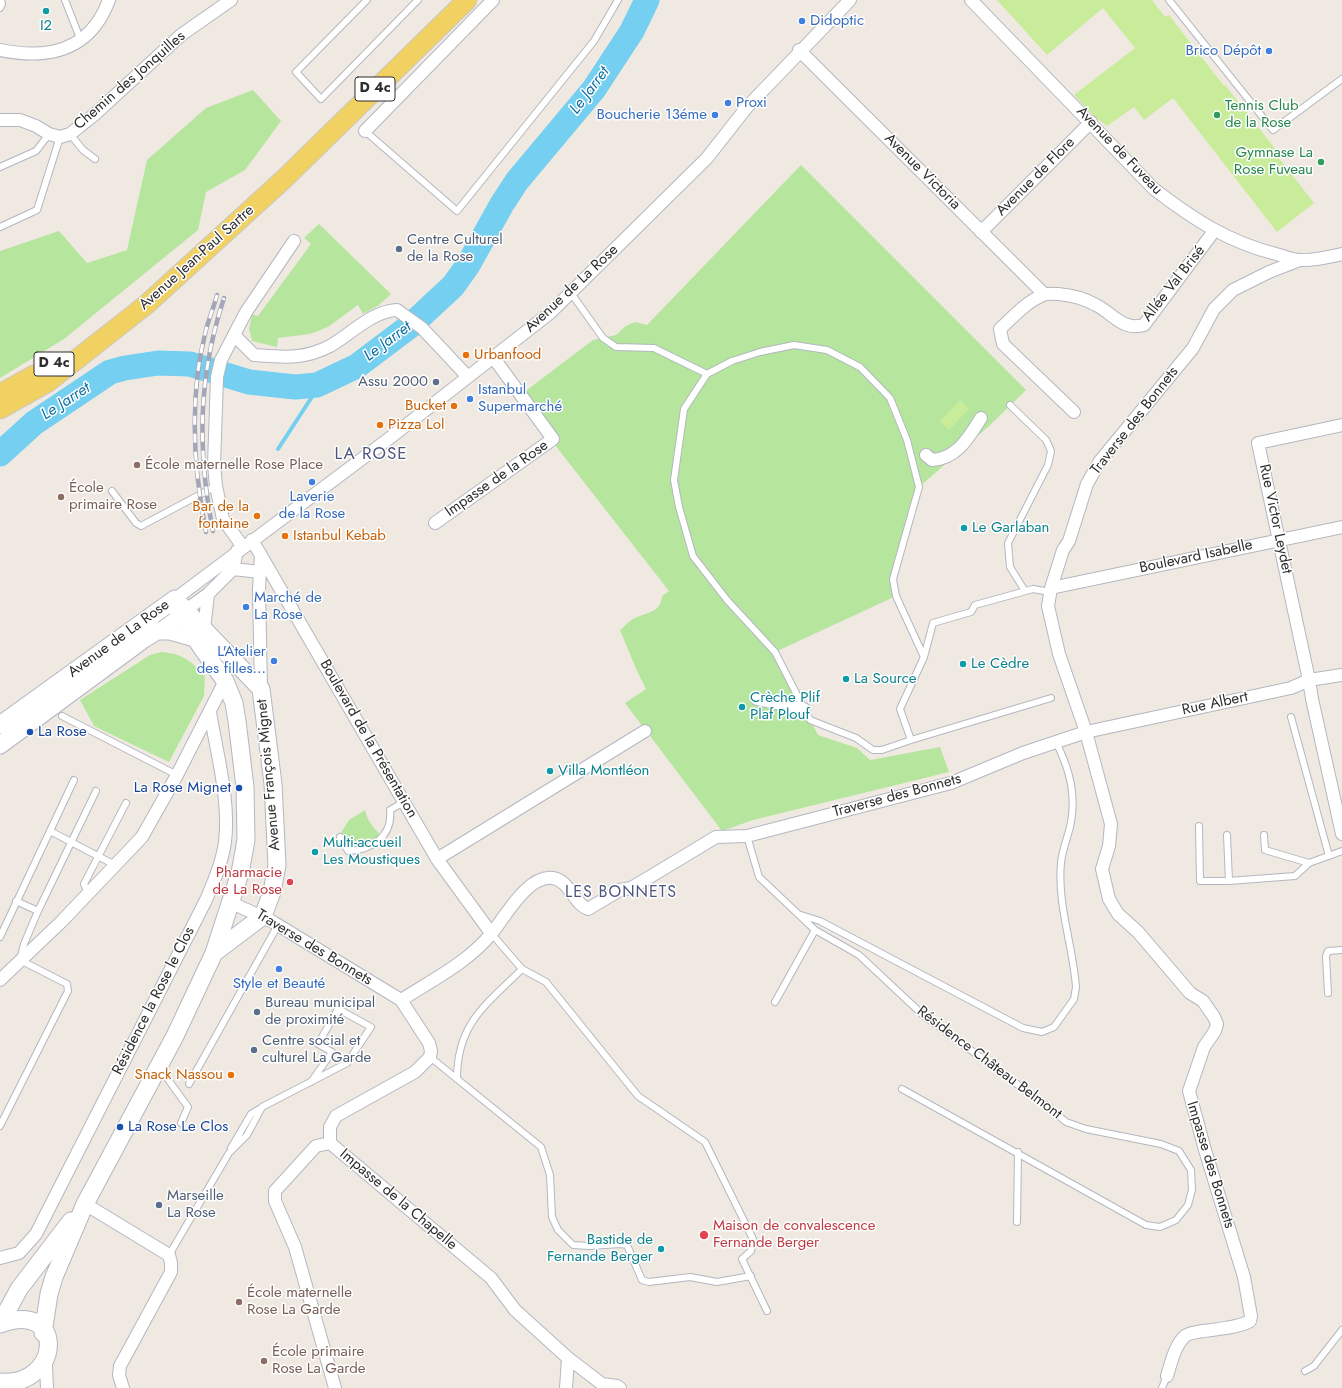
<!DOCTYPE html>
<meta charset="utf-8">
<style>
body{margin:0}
canvas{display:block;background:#efe9e1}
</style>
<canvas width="1342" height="1388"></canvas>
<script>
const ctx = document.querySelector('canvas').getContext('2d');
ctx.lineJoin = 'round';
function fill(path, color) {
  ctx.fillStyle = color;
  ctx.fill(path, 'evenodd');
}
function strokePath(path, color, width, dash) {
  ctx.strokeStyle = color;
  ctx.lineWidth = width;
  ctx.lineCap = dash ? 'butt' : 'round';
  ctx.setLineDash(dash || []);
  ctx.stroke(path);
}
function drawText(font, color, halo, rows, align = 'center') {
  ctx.font = font + ' Jost,sans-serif';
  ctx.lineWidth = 3;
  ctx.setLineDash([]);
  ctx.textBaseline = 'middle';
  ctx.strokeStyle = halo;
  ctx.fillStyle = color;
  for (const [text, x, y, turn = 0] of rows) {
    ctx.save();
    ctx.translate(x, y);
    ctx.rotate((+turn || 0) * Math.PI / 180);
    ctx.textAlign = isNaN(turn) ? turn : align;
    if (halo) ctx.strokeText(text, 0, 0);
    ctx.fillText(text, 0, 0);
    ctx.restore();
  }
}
fill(new Path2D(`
 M253,90L281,121L245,170L206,192L198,230L64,339L0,378V251L59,231L87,263L127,250L147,160L206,108Z
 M801,165L1026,390L989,426L919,487L893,579L896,596L775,652L818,735L857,748L870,760L940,747L949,772L753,820L722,831L625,703L646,689L637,671L620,630C624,627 626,624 630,621C642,612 661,615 662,596L669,591L555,445L560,441L523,393L593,340L616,335L626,326L635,322L647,325Z
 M319,224L391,294L379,305L363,314L358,305L328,327L310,334L278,338L277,347L252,341L249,329L252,314L258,316L311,244L304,238Z
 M161,652C183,654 191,660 205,677L204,696L169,762L94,726L80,700L150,655Z
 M365,810C368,821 372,827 380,834C371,844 363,846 350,848L341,833L349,820Z`), '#b6e59e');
fill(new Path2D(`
 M997,0H1152L1165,17L1169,15L1224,86L1225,85L1276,150L1274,152L1314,203L1277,232L1173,98L1144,120L1134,107L1107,126L1095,117L1074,95L1135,48L1103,8L1047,55Z
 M960,400L969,409L949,430L940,421Z`), '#c9ec9a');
strokePath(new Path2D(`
 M278,449L321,383`), '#75cff0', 4);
strokePath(new Path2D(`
 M0,454L34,423L110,372L125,368L158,363L190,364L249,382L295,387L317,385L357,366L410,326L453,286L468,265L502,204L517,181L594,89L632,31L647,0`), '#75cff0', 25);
const lane = new Path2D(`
 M65,0L81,41
 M367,0L296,72L321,99L418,0
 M1169,0L1273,130L1342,79
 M0,8L2,4L1,0
 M365,131L457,211L594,41L618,0
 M70,134L83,150L95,159
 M0,167L36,151L49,134
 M0,227L37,210L60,137
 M571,293L603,338L616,347L654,348L707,374
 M794,345L827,350L860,367L890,398L907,440L919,487L893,579L896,596L924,657L900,709L911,740L882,750H873L856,738L810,720L775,652L727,600L693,556L679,507L674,480L684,409L707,374L732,361L760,352Z
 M1010,405L1046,440L1051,451L1048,465L1008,543L1010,567L1025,591
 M112,491L136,523L141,526L216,486
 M924,657L933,623L971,612L975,605L1033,589L1050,592
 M62,716L177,775
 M1291,717L1329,856
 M911,740L1051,698
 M1199,826L1200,881H1229
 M50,831L115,865
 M1227,835L1229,881L1295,876L1309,863L1342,851
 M1264,835L1265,850L1309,863
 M747,836L759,877L815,930L859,955L923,1015L1051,1109L1066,1122L1086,1129L1161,1144L1179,1151L1191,1170L1192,1190L1188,1205L1176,1220L1160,1227L1146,1225L902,1089
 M340,837L348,851C371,850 393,837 390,810L404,802
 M88,893L84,884L126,803
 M16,901L38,911
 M801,915L820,921L1023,1028L1042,1032L1054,1027L1074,999L1076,987C1073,946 1057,904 1061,863C1062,851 1067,839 1070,827C1077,797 1070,770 1056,742
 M491,933L522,969L546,982L638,1096L705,1142L753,1239L751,1251L742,1259L767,1311
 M0,937L74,780
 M1328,993L1326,956L1328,951L1342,950
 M775,1002L815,930
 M430,1057L541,1147L550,1175L552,1217L558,1230L573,1245L589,1246L621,1244L627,1245L642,1280L649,1282L690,1277L717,1282L751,1276
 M159,1067L188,1107L181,1123
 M457,1079C457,1023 486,1005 522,969
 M189,1084L278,925
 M0,1126L68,991L67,984L20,960L24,944L38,911L96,791
 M231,1148L251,1114L261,1108
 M1017,1222L1018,1152
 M169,1255L229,1153L247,1135L262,1107L347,1063L371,1027L338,1009L318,1044L332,1052L311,1082
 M1305,1371L1314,1366L1342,1330
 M1162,1388L1167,1376`);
const street = new Path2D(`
 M971,0L1154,189C1193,219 1228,242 1276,254C1284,256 1292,260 1300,260C1313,261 1329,257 1342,254
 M0,50C49,60 90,51 109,0
 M799,50L1044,294
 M0,120H20L36,126L49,134L60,137L70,134L94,115L181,35L231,0
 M365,131L493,0
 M981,232L1091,122
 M234,335L254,355C283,357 303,360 330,346C351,334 372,311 397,310L422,328L468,377
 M1074,412L1003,344L1000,329C1013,317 1026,302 1043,295C1047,293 1053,294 1058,294C1071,295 1084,298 1096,305C1114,314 1122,331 1144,325L1214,231
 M1342,425L1258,443L1309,680L1312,699L1342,834
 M926,455L932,460C957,459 969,437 981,418
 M435,523L553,439L493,357
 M252,540L437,859L491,933
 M243,547L223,519L216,486L214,465L217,377L221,360L246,312L294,241
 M233,569L260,572
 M1051,588L1342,527
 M175,599L391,437L550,313L707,158L747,107L850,0
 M174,609L195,638
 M204,629L208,594
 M157,631L208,594L233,569L237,551
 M261,689L259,589L261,555
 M757,699L804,709
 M437,859L645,731
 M232,903L273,922L401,1000L429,1043L431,1051L430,1057L415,1072L336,1116L330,1127V1143L491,1278L515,1310L568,1358L602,1384L617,1386L620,1388
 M0,980L61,922L142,837L177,775L225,681
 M401,1000C434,979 467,963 492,933C505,917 528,874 553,878C570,881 573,903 588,909L620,890L631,888L648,878L716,837L747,836L951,783L1023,753L1086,732L1291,688L1309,680L1342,675
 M330,1143L316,1146L275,1191V1201L295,1247L335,1388
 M85,1204L169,1255L171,1263V1272L120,1366L119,1375L123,1388
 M0,1258L19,1253L36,1234L206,900C214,881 222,863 225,842C230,800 217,755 210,712
 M46,1367L47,1388
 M1167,1376C1171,1363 1175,1345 1185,1336C1193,1329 1233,1331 1250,1321L1251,1316L1244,1277L1205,1150L1189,1091L1204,1047L1215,1031L1217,1024L1214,1017L1203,1001L1190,993L1138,932L1118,914L1109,899L1102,869L1109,846L1111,824L1086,732L1059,654L1048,606L1051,588L1063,550L1069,541L1087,484L1100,461L1193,348L1214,309L1233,290L1269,272L1300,260
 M566,1388L568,1358`);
const secondary = new Path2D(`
 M0,725L175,599L261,689L273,784L277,865L272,892L263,916L214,953
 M0,745L144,639L157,631H170L195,638L225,681L234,703L237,721L245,787L246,840L240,873L214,953L175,1036L85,1204L54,1277L49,1294L43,1333
 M0,1324L19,1289L71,1221
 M0,1324C68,1299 61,1388 0,1382`);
const primary = new Path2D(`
 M0,394L34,375
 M0,409L48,382L147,304L284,179L467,0`);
strokePath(lane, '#b4b7c1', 8);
strokePath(street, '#b4b7c1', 14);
strokePath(secondary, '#b4b7c1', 19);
strokePath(primary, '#c9c9c9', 21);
strokePath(lane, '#fff', 6);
strokePath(street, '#fff', 12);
strokePath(secondary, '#fff', 17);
strokePath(primary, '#f2d163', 19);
const rail = new Path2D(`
 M213,531C197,450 198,377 224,298
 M206,532C193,466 189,396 206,330C209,318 214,307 217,295`);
strokePath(rail, '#a3a6b8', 4.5);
strokePath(rail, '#fff', 3, [9]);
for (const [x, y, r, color] of [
 [46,11,4,"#0f9aa8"],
 [802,21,4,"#3f7fe0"],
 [1269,51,4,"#3f7fe0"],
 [728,103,4,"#3f7fe0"],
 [715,115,4,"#3f7fe0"],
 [1217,115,4,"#2e9e5b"],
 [1321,162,4,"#2e9e5b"],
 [399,249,4,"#5c6f8a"],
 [466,355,4,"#e8710a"],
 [436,382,4,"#5c6f8a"],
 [470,399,4,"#3f7fe0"],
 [454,406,4,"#e8710a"],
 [380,425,4,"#e8710a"],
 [137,465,4,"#8d6e63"],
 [312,482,4,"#3f7fe0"],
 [61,497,4,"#8d6e63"],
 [257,516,4,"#e8710a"],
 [964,528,4,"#0f9aa8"],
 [285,536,4,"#e8710a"],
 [246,607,4,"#3f7fe0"],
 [274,661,4,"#3f7fe0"],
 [963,664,4,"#0f9aa8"],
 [846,679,4,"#0f9aa8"],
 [742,707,4,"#0f9aa8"],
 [30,732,4,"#1a4fb4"],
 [550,771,4,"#0f9aa8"],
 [239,788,4,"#1a4fb4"],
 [315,852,4,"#0f9aa8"],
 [290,882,4,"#e0444e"],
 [279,969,4,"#3f7fe0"],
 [257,1012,4,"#5c6f8a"],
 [254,1050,4,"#5c6f8a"],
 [231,1075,4,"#e8710a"],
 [120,1127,4,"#1a4fb4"],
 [159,1205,4,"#5c6f8a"],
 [704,1235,5,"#e0444e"],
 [661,1249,4,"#0f9aa8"],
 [239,1302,4,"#8d6e63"],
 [264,1361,4,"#8d6e63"]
]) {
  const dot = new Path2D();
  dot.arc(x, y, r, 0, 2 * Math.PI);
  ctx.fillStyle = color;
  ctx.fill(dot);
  strokePath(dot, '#fff', 1.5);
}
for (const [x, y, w] of [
 [375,89,40],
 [54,364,40]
]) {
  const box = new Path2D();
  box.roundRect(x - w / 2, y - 12, w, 24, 3);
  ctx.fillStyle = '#fff';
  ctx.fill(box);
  strokePath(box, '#2e2e2e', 1);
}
drawText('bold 14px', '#2e2e2e', null, [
 ["D 4c",375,89],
 ["D 4c",54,364]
]);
drawText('15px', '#366cbe', '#fff', [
 ["Didoptic",810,21],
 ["Brico Dépôt",1261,51,"right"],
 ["Proxi",736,103],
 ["Boucherie 13éme",707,115,"right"],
 ["Istanbul",478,390],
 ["Supermarché",478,407],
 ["Laverie",312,497,"center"],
 ["de la Rose",312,514,"center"],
 ["Marché de",254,598],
 ["La Rose",254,615],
 ["L'Atelier",266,652,"right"],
 ["des filles...",266,669,"right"],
 ["Style et Beauté",279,984,"center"]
], 'left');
drawText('15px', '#0d838f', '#fff', [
 ["I2",46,26,"center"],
 ["Le Garlaban",972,528],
 ["Le Cèdre",971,664],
 ["La Source",854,679],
 ["Crèche Plif",750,698],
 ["Plaf Plouf",750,715],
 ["Villa Montléon",558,771],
 ["Multi-accueil",323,843],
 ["Les Moustiques",323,860],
 ["Bastide de",653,1240,"right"],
 ["Fernande Berger",653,1257,"right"]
], 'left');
drawText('15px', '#2e2e2e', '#fff', [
 ["Chemin des Jonquilles",130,81,-41],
 ["Avenue de Fuveau",1119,151,46],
 ["Avenue Victoria",922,172,45],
 ["Avenue de Flore",1036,177,-45],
 ["Avenue Jean-Paul Sartre",197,258,-42],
 ["Allée Val Brisé",1174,284,-52],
 ["Avenue de La Rose",572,289,-43],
 ["Traverse des Bonnets",1135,421,-52],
 ["Impasse de la Rose",497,479,-35],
 ["Rue Victor Leydet",1275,519,78],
 ["Boulevard Isabelle",1196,557,-12],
 ["Avenue de La Rose",119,639,-36],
 ["Rue Albert",1215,704,-12],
 ["Boulevard de la Présentation",368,739,60],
 ["Avenue François Mignet",269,775,-95],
 ["Traverse des Bonnets",897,796,-15],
 ["Traverse des Bonnets",314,948,31],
 ["Résidence la Rose le Clos",154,1001,-63],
 ["Résidence Château Belmont",989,1063,37],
 ["Impasse des Bonnets",1210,1165,73],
 ["Impasse de la Chapelle",398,1200,40]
]);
drawText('15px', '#27864d', '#fff', [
 ["Tennis Club",1225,106],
 ["de la Rose",1225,123],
 ["Gymnase La",1313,153,"right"],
 ["Rose Fuveau",1313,170,"right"]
], 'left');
drawText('15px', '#4e5e75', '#fff', [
 ["Centre Culturel",407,240],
 ["de la Rose",407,257],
 ["Assu 2000",428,382,"right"],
 ["Bureau municipal",265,1003],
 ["de proximité",265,1020],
 ["Centre social et",262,1041],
 ["culturel La Garde",262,1058],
 ["Marseille",167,1196],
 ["La Rose",167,1213]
], 'left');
drawText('15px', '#c56008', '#fff', [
 ["Urbanfood",474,355],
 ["Bucket",446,406,"right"],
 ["Pizza Lol",388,425],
 ["Bar de la",249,507,"right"],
 ["fontaine",249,524,"right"],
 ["Istanbul Kebab",293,536],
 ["Snack Nassou",223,1075,"right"]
], 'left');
drawText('15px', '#785e54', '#fff', [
 ["École maternelle Rose Place",145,465],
 ["École",69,488],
 ["primaire Rose",69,505],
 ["École maternelle",247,1293],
 ["Rose La Garde",247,1310],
 ["École primaire",272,1352],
 ["Rose La Garde",272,1369]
], 'left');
drawText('15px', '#164399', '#fff', [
 ["La Rose",38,732],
 ["La Rose Mignet",231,788,"right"],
 ["La Rose Le Clos",128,1127]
], 'left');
drawText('15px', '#be3a42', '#fff', [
 ["Pharmacie",282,873],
 ["de La Rose",282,890],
 ["Maison de convalescence",713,1226,"left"],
 ["Fernande Berger",713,1243,"left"]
], 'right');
drawText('italic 16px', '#0d6fa3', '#fff', [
 ["Le Jarret",590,91,-53],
 ["Le Jarret",388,342,-37],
 ["Le Jarret",66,402,-33]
]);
ctx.letterSpacing = '1px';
drawText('16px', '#4d5680', '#fff', [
 ["LES BONNETS",621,893]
]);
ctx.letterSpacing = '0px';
ctx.letterSpacing = '1px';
drawText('17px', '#4d5680', '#fff', [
 ["LA ROSE",371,455]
]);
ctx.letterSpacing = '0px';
</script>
